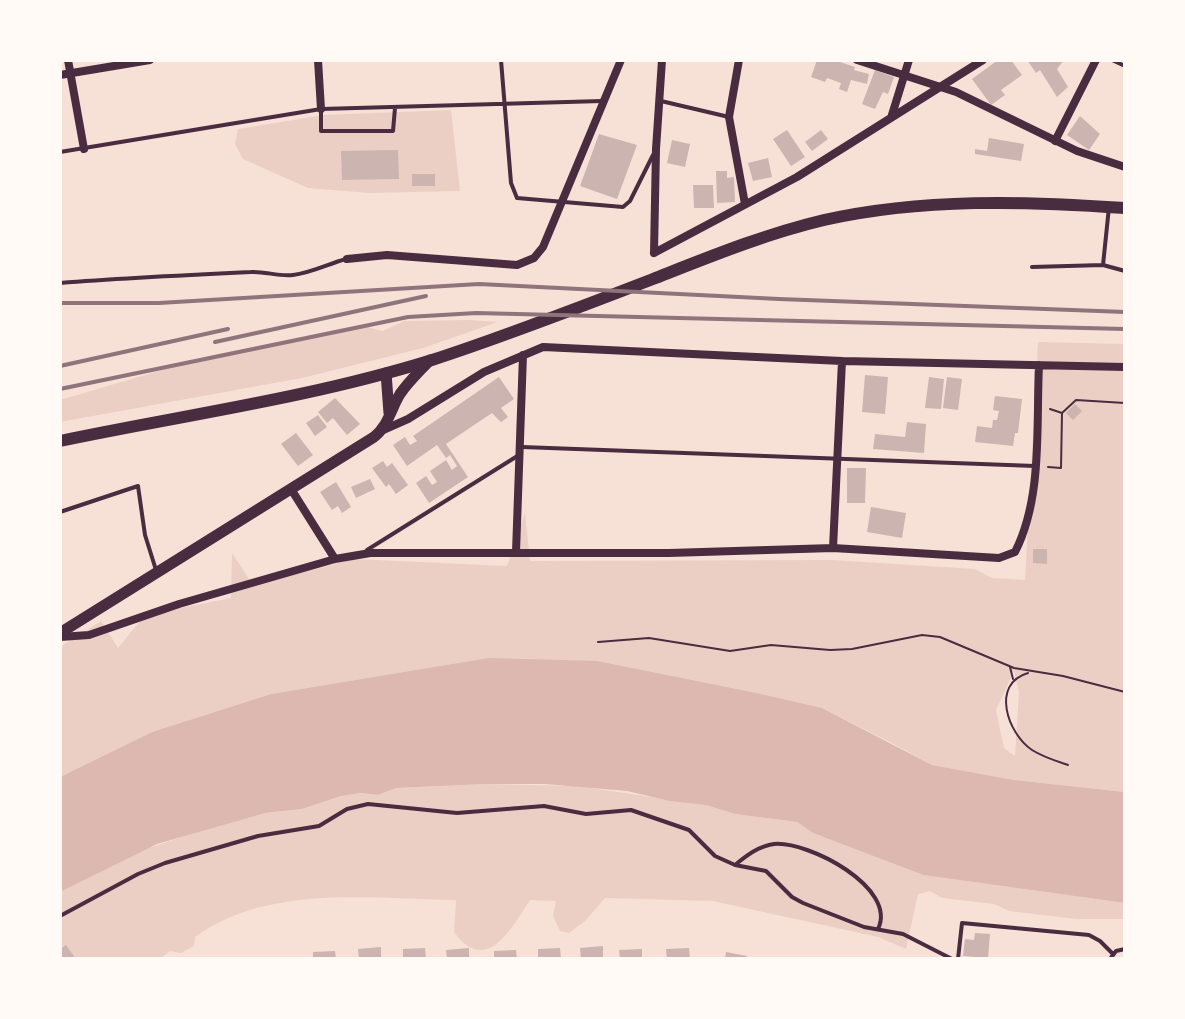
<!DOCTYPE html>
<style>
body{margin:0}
#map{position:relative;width:1185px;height:1019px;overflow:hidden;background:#f7e1d7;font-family:"PT Serif",serif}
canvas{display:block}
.frame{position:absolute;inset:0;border:62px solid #fffaf5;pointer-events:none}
</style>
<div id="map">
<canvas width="1185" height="1019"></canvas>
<div class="frame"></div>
</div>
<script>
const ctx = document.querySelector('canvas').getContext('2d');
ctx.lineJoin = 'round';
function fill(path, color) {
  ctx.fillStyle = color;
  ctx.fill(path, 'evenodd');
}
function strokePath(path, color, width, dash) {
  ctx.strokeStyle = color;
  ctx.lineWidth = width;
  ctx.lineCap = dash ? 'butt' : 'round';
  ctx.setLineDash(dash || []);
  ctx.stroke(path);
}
fill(new Path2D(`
 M451,110L460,191L369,193L308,188L243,159L235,144L238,129L324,115Z
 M470,320L498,322L423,348L302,378L60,422V400L213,355L359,325L383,331L404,321Z
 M1038,342L1125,344V792L1014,780L932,765L890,742L822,708L488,658L271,694L152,732L60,777V647L101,621L118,648L145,615L231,598L232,553L253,585L355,559L507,566L525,513L530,561L832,560L975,569L992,578L1025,580ZM1014,671L1019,692L1015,756L1004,748L996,710Z
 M485,784L577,786L706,805L735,814L797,822L813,833L923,875L1125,903V919H1076L1009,911L994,904L942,898L930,891L918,894L906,949L878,937L713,901L605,898L585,921L569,933L560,931L553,916L556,901L530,900C512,927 487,977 454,932L456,900C370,899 268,884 195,937L194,946L181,953L170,951L160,959H60V892L143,850L230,821L265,813L302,809L341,796L361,793L378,795L396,788Z`), '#ebcfc5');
fill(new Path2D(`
 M488,658L597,661L756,693L822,708L932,765L1014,780L1125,792V903L923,875L813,833L797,822L735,814L706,805L670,801L627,791L545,784H485L396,788L378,795L361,793L341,796L302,809L265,813L157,844L60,892V777L152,732L271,694Z`), '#dcb8b0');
fill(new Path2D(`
 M817,60H834L855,67L854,70L869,74L867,84L851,80L847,92L839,89L841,83L827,78L825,82L811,77Z
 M998,60H1011L1022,75L1001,90L1005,95L991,105L972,79Z
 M1027,60H1064L1057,69L1068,87L1057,97L1040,70L1036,73Z
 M875,70L894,77L888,94L883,92L875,109L862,104Z
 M1080,116L1100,134L1089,150L1067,135Z
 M787,130L805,157L791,166L773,139Z
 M821,130L828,139L812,151L805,142Z
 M599,134L637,145L617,199L580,186Z
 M989,138L1024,144L1021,161L975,154V149L987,151Z
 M672,140L690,144L685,167L667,163Z
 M398,150L399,179L342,180L341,151Z
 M768,158L772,177L753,181L748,163Z
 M716,171H727V178L734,177L735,202L717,203Z
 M412,174H435V186H412Z
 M693,185H713L714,208H694Z
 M865,375L888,377L885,414L862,412Z
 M499,377L514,399L501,408L508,417L501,422L492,413L446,444L468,477L429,503L416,483L426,476L432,485L437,482L430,471L446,460L452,470L457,466L450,455L446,458L437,445L407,466L393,445L405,437L410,445L417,441L413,436Z
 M929,377L944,379L941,409L925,408Z
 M947,377L962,379L958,410L943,408Z
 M995,396L1022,399L1018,433H1015L1013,446L975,442L977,426L992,428L993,420H997L999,411L993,410Z
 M335,398L360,424L347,435L333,418L327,423L318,412Z
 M1075,404L1082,411L1073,420L1066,413Z
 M318,415L327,427L315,436L306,423Z
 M907,422L926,424L924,453L873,449L875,434L905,437Z
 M296,433L313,455L298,466L281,444Z
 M383,461L387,467L392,463L408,485L396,494L389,484L386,487L372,468Z
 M847,468H866L865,503H847Z
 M370,479L375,489L356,498L351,487Z
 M336,482L351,507L342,513L338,506L332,510L320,492Z
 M871,507L906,513L902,538L867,532Z
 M1033,549H1047V564L1033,563Z
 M975,933L990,934L988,958L963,956L965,939L974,940Z
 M66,945L76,959H60V949Z
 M603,946V959H581L580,948Z
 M381,947V959H359L358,949Z
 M425,948L426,959H403V949Z
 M469,948V959H447L446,950Z
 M560,948L561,959H538V949Z
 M689,948L690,959H667L666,949Z
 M642,949V959H620L619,950Z
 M516,950L517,959H494V951Z
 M335,951L336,959H313V952Z
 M726,952L747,956L746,959H725Z`), '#ccb4b1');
strokePath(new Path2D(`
 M1050,409L1062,413
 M1048,467L1061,468L1062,413L1076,400L1125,403
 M598,642L649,638L730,651L771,645L830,650L852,649L922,635L940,637L1014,668L1063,676L1125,692
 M1010,667L1013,679
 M1028,673C990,684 1008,734 1032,750C1043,757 1056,761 1068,765`), '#4a2c40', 2);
strokePath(new Path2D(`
 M501,60L511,183L517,198L623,207L630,201L653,155
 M1112,60L1125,66
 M661,101L729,117
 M321,109V131H393L395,108
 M60,152L321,109L602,101
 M1103,265L1109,207
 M1032,267L1103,265L1125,271
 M60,283C123,278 187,275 251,272C265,271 279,277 293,275C311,273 328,264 346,259
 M522,447L1035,466
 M60,512L138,486L145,535L156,570
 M367,550L519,455
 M735,865L766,871L792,897L803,903L864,927L903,934L952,959
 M60,916L138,874L165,863L258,836L319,826L347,809L368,804L457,813L544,806L586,814L631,810L689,830L715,856L735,865C747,855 759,846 774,844C809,841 898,888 878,929
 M958,959L962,923L1089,935L1100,941L1113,954
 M1110,959L1116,951L1125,949`), '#4a2c40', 4);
strokePath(new Path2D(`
 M68,60L84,149
 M318,60L321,109
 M739,60L729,117L745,204
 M857,60L956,92L1077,151L1125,167
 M60,75L150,60
 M891,118L909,60
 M1055,141L1096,60
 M654,253L797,177L983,60
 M654,253L656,149L662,60
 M347,259L387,255L517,265L534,258L543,247L621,60
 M381,431L408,419L484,372L543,347L842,361L1125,367
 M291,489L335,559
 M833,548L842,361
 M516,552L523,355
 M60,637L89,635L179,604L335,559L370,553H669L833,548L999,558L1015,552C1043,497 1036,426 1039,365`), '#4a2c40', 8);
strokePath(new Path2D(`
 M386,373L389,413
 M60,633L374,437C388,426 391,409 400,394C409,381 420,371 430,360`), '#4a2c40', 11);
strokePath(new Path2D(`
 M60,441C184,415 310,398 432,360C506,336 580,307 653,279C709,257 765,234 824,220C923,198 1025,201 1125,208`), '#4a2c40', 12);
strokePath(new Path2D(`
 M60,303H159L479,284L779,299L1125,312
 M215,342L426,296
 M60,366L228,329
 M60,389L408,317L476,313L1125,329`), '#8f747c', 4);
</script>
